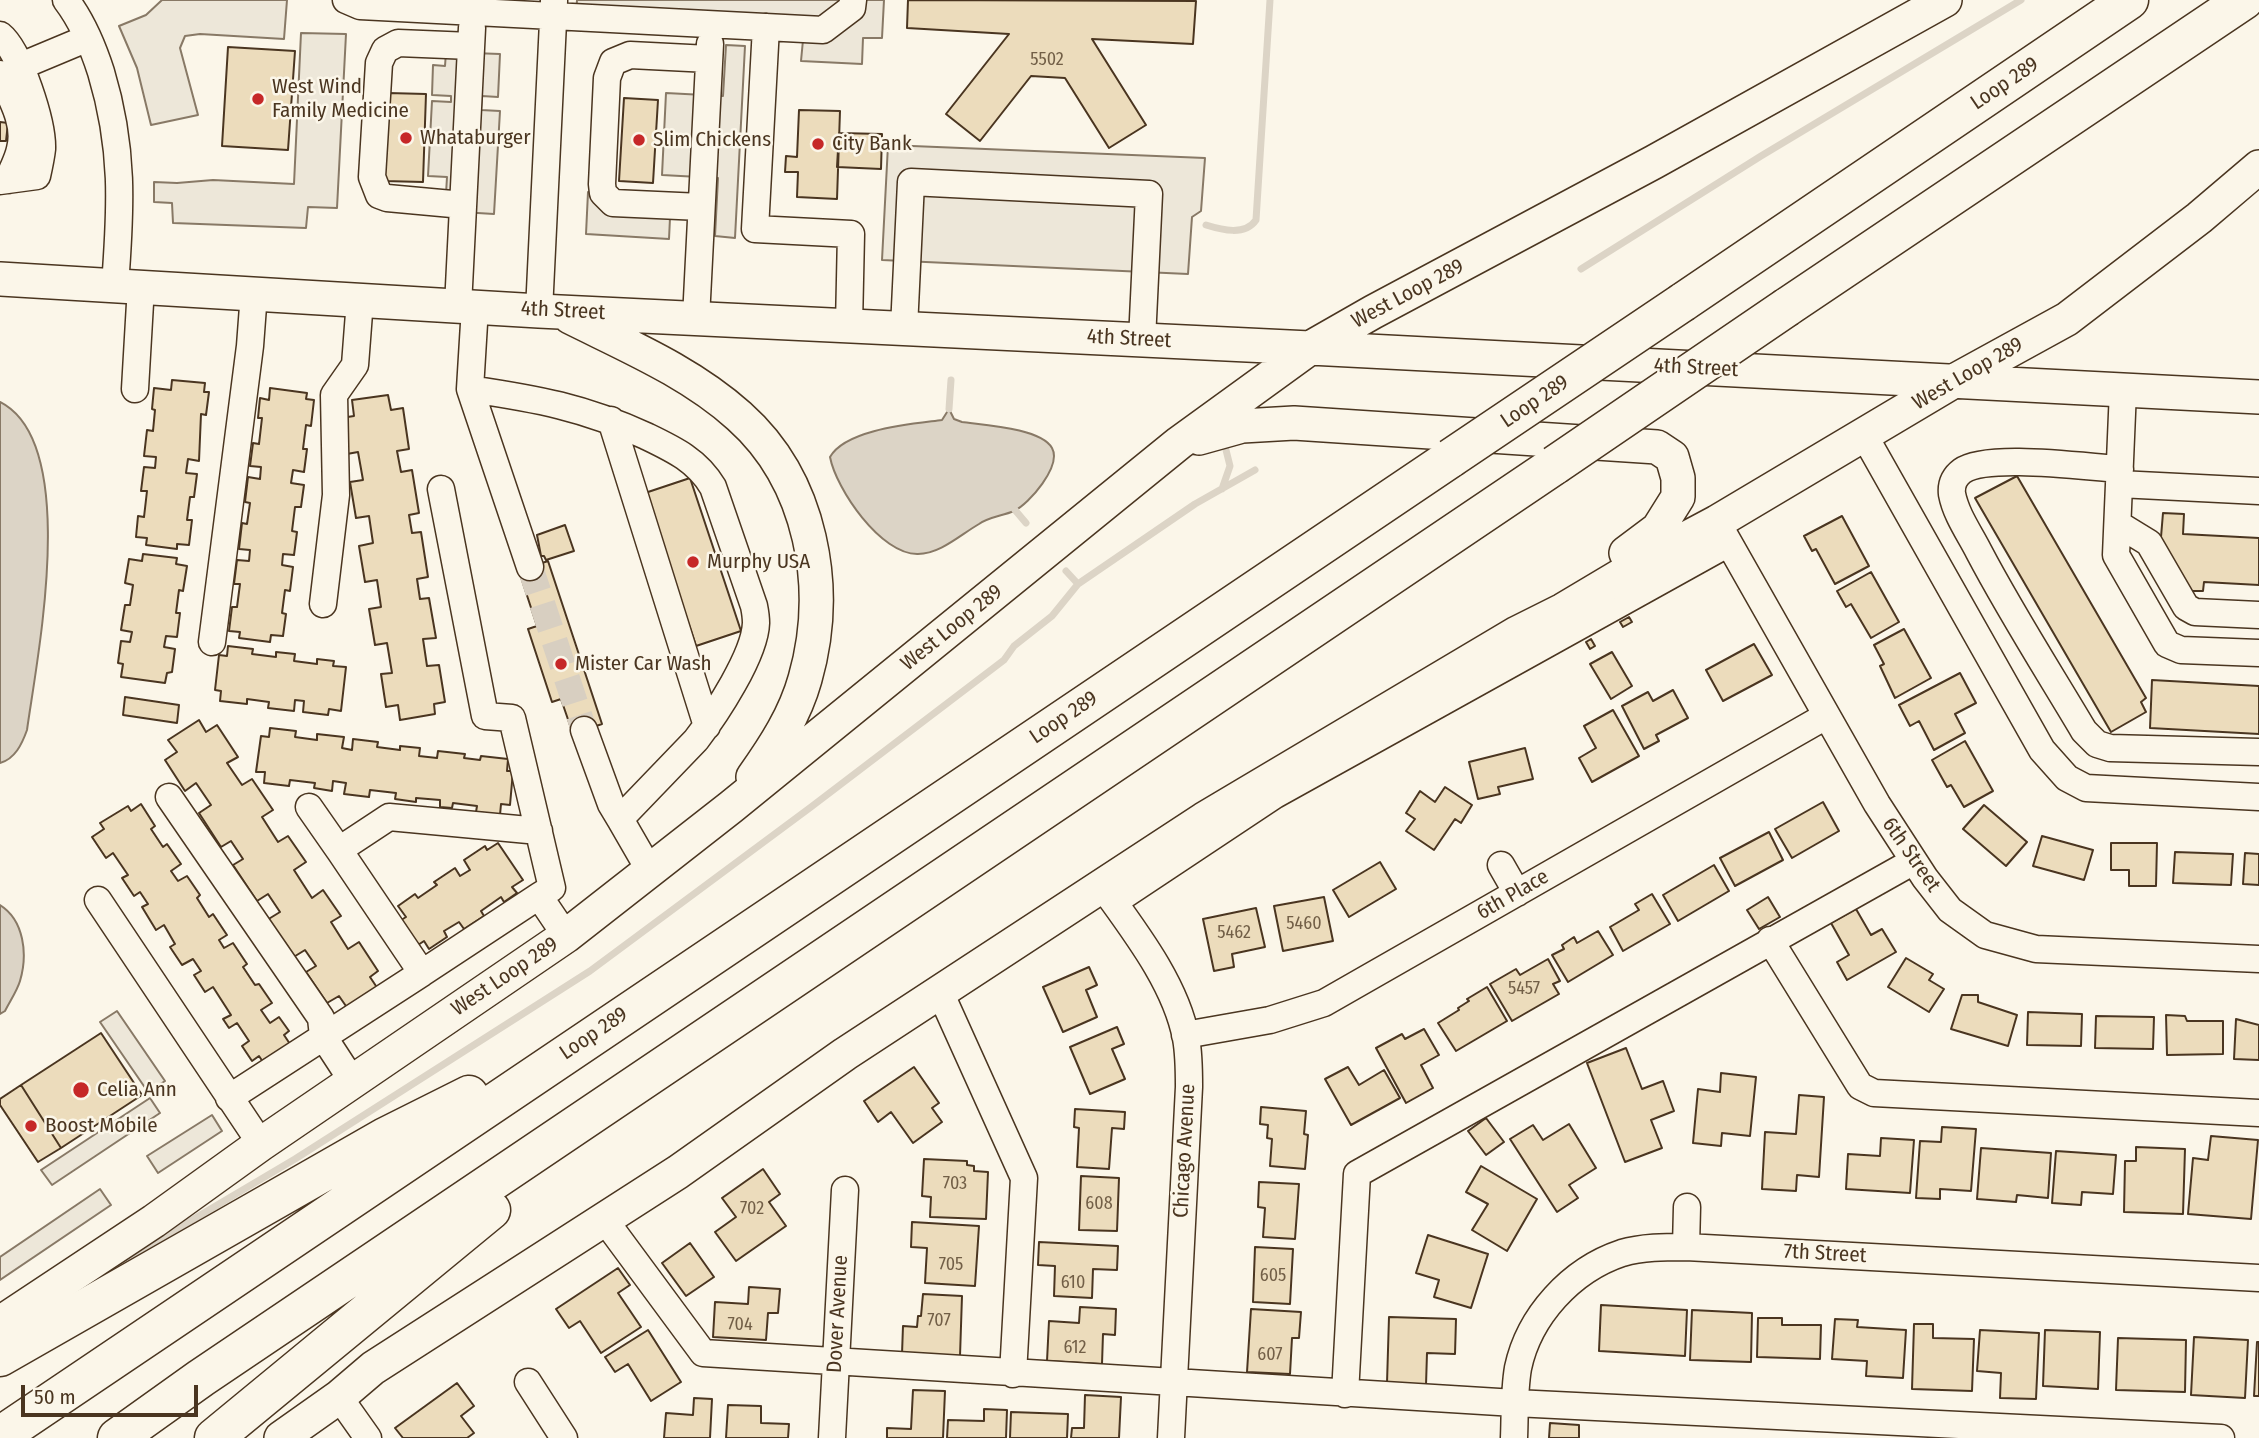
<!DOCTYPE html>
<style>
body{margin:0}
#map{position:relative;width:2259px;height:1438px;overflow:hidden;background:#fbf6e9;font-family:"Fira Sans Condensed",sans-serif}
canvas{display:block}
.scale{position:absolute;left:21px;top:1385px;width:177px;height:32px;box-sizing:border-box;border:4px solid #4a3520;border-top:0;padding-left:9px;font-size:21px;line-height:24px;white-space:nowrap;color:#4a3520;-webkit-text-stroke:5px #fbf6e9;paint-order:stroke}
</style>
<div id="map">
<canvas width="2259" height="1438"></canvas>
<div class="scale">50 m</div>
</div>
<script>
const ctx = document.querySelector('canvas').getContext('2d');
ctx.lineJoin = 'round';
function fill(path, color) {
  ctx.fillStyle = color;
  ctx.fill(path, 'evenodd');
}
function strokePath(path, color, width, dash) {
  ctx.strokeStyle = color;
  ctx.lineWidth = width;
  ctx.lineCap = dash ? 'butt' : 'round';
  ctx.setLineDash(dash || []);
  ctx.stroke(path);
}
function drawText(font, color, halo, rows, align = 'center') {
  ctx.font = font + ' "Fira Sans Condensed",sans-serif';
  ctx.lineWidth = 5;
  ctx.setLineDash([]);
  ctx.textBaseline = 'middle';
  ctx.strokeStyle = halo;
  ctx.fillStyle = color;
  for (const [text, x, y, turn = 0] of rows) {
    ctx.save();
    ctx.translate(x, y);
    ctx.rotate((+turn || 0) * Math.PI / 180);
    ctx.textAlign = isNaN(turn) ? turn : align;
    if (halo) ctx.strokeText(text, 0, 0);
    ctx.fillText(text, 0, 0);
    ctx.restore();
  }
}
const parking = new Path2D(`
 M162,0H287L284,39L200,34L185,36L180,48L198,115L151,125L137,68L119,26L146,15Z
 M577,0H884L882,38H863L862,64L801,61L803,40L575,30Z
 M301,33L346,34L337,208L308,207L306,228L173,223L172,203L154,202V182L177,183L213,180L294,184Z
 M726,45L745,46L735,238L715,236L718,178L662,175L666,93L723,96Z
 M446,52L500,54L498,97L482,96L481,110L500,111L494,214L445,211L447,177L428,176L432,101L451,102V96L432,95L433,65L445,66Z
 M888,145L1205,158L1201,211L1192,217L1188,274L882,260Z
 M588,192L671,197L669,239L586,234Z
 M117,1011L165,1081L148,1092L100,1022Z
 M150,1098L160,1113L52,1185L41,1170Z
 M212,1115L222,1131L158,1173L147,1156Z
 M100,1189L111,1205L0,1280V1257Z`);
fill(parking, '#ede7d9');
strokePath(parking, '#887966', 2);
const water = new Path2D(`
 M0,402C81,443 37,657 27,730C22,744 15,759 0,763Z
 M949,409L954,419L962,422C983,425 1041,428 1052,448C1062,466 1029,504 1014,511C1002,516 989,517 979,524C960,535 940,554 918,554C881,555 836,489 830,457C846,429 912,424 942,420Z
 M0,905C24,920 28,954 20,981C17,991 10,1001 5,1011L0,1014Z`);
fill(water, '#dcd4c6');
strokePath(water, '#887966', 2);
strokePath(new Path2D(`
 M1206,225C1222,230 1245,236 1256,220L1270,0
 M1581,269L1761,156L2021,0
 M949,409L951,380
 M1222,489L1230,466L1225,446
 M1015,510L1026,523
 M1078,584L1195,504L1255,470
 M121,1262L295,1159L590,971L811,807L1004,660L1014,646L1052,616L1078,584L1066,571`), '#dcd4c6', 7);
const building = new Path2D(`
 M908,0L1196,1L1193,44L1092,39L1146,125L1109,148L1065,78L1031,76L980,141L946,114L1009,34L907,28Z
 M228,47L295,51L288,150L222,146Z
 M388,93L426,94L423,182L384,181Z
 M624,98L658,100L653,183L619,181Z
 M799,110L840,111L837,199L797,197L798,172H785L786,156L797,157Z
 M0,122L8,123L6,141H0Z
 M839,133L882,134L881,169L837,167Z
 M172,380L205,383L204,392H209L206,415L201,414L199,461L188,459L186,473L197,474L194,497H190L187,520H192L189,545L177,544V549L146,545L147,538L136,537L138,516L144,517L147,491H141L144,467L155,468L156,457L144,456L147,430L153,431L155,410L152,409L154,388L171,390Z
 M270,388L307,393L306,399L314,400L311,426L306,425L303,449H307L304,472L293,470L291,483L304,485L301,507H295L292,531L297,532L294,555L283,554L282,565L293,567L290,591L285,590L282,613L286,614L283,636L271,635L270,642L239,638L240,632L229,631L232,607H237L240,584H234L237,560L249,561L250,550L239,549L242,523L247,524L250,503L245,502L248,477L260,479L261,467L250,466L253,443L259,444L262,418H258L260,398L269,400Z
 M388,395L391,410L403,408L409,449L397,451L401,472L412,470L419,513L409,515L412,533L421,532L428,577L417,579L420,599L429,598L436,638L423,639L427,666L439,665L445,702L434,704L435,714L400,720L398,705L386,707L381,674L392,673L387,643L375,645L369,609L381,607L377,580L365,582L359,546L373,543L369,516L356,518L350,482L363,480L358,452L347,454L341,418L354,416L352,400Z
 M2017,476L2146,698L2141,702L2146,712L2111,732L1975,498Z
 M690,478L741,631L696,646L645,493Z
 M2163,513L2184,514L2183,534L2259,538V585L2204,582L2203,591H2183L2160,549Z
 M1842,516L1869,566L1835,584L1816,549L1812,551L1804,536Z
 M565,525L574,551L546,560L544,556H541L537,535Z
 M143,554L177,558L176,564L187,566L183,591L179,590L176,613H180L177,637L166,636L164,647L175,649L172,672L167,673L165,683L121,677L123,664L118,663L121,641L130,642L132,632L121,630L125,605H130L133,585L125,583L129,559L142,561Z
 M548,561L602,724L573,734L561,699L552,702L528,629L537,626L519,571Z
 M1871,572L1899,622L1871,638L1851,604L1846,607L1837,591Z
 M1629,617L1632,622L1623,627L1620,622Z
 M1904,629L1931,678L1895,698L1880,666L1884,664L1874,645Z
 M1591,639L1595,646L1590,649L1586,642Z
 M1754,644L1772,675L1723,701L1706,670Z
 M228,646L253,649L252,654L276,657V652L295,654L294,661L317,664V659L334,661L333,666L346,667L341,711L329,709L328,715L303,712L304,701L295,700L294,711L268,708L269,702L247,699V704L220,701L221,691L215,690L219,655L227,656Z
 M1612,652L1632,686L1611,699L1590,664Z
 M1960,673L1976,703L1955,714L1965,733L1934,750L1919,721L1910,726L1899,705Z
 M2152,680L2259,686V734L2150,728Z
 M1673,690L1688,718L1656,735L1659,741L1644,749L1622,706L1648,692L1653,701Z
 M125,697L179,705L177,723L123,715Z
 M1613,710L1639,756L1592,782L1579,758L1596,748L1584,726Z
 M199,720L206,732L217,725L238,757L227,763L242,785L252,779L273,810L262,817L278,842L288,836L306,862L294,870L312,898L323,890L341,916L331,922L348,949L359,942L378,971L370,977L378,989L348,1009L339,996L327,1003L306,972L316,966L305,950L292,958L267,920L280,912L268,894L257,901L233,865L243,859L231,841L221,847L199,813L211,805L196,783L185,791L165,760L177,752L168,740Z
 M270,728L296,731L295,737L317,740V734L344,737L342,748L352,750L353,739L378,742L377,747L400,750V746L420,748L419,756L437,758L438,751L465,754L464,758L480,760L481,756L508,759L507,771H513L510,805L501,804L500,815L476,812L477,806L453,803L452,808L440,807V800L416,798V802L395,799L396,793L370,790L369,797L344,794L346,783L333,781L332,791L314,788L315,783L290,780L289,786L264,783L265,772H256L261,736L269,737Z
 M1965,741L1993,791L1964,807L1951,785L1947,787L1932,760Z
 M1525,748L1533,779L1498,787L1500,794L1478,799L1469,762Z
 M1445,787L1472,805L1461,823L1455,819L1434,850L1406,831L1415,819L1406,813L1420,791L1435,802Z
 M1823,802L1839,831L1792,858L1775,829Z
 M141,804L155,826L151,829L163,847L167,844L181,864L171,871L178,881L187,876L200,895L197,898L209,917L213,914L227,935L219,940L224,948L233,943L247,964L243,967L255,985L259,984L272,1003L261,1010L270,1023L279,1017L289,1031L284,1035L290,1044L263,1062L259,1056L252,1061L242,1046L249,1041L237,1023L229,1028L223,1019L231,1015L213,987L205,992L194,975L201,971L193,959L182,965L170,947L175,944L164,925L156,930L142,907L148,904L140,892L134,896L122,878L128,875L113,853L106,858L92,837L104,829L100,823L128,806L131,811Z
 M1984,805L2027,842L2006,866L1963,829Z
 M1769,832L1783,860L1735,886L1720,858Z
 M2042,836L2093,850L2084,880L2033,866Z
 M498,843L523,880L512,887L517,893L504,902L501,897L481,911L484,916L464,929L459,922L444,931L447,937L429,949L424,941L415,947L398,922L406,917L398,906L415,894L418,898L437,885L434,882L455,868L460,876L470,870L464,860L485,846L487,850Z
 M2111,843H2157L2156,886H2129V870H2111Z
 M2175,852L2233,854L2231,885L2173,883Z
 M2245,853L2259,854V885L2243,884Z
 M1380,862L1396,889L1349,917L1333,890Z
 M1714,865L1729,891L1678,921L1663,895Z
 M1652,894L1670,924L1623,951L1610,927L1639,910L1635,904Z
 M1324,897L1333,941L1283,951L1274,906Z
 M1768,897L1780,917L1759,929L1747,910Z
 M1256,908L1265,947L1232,954L1234,967L1214,971L1203,919Z
 M1856,909L1871,935L1882,929L1896,952L1847,980L1837,962L1849,955L1831,923Z
 M1598,931L1613,955L1568,982L1552,955L1564,949L1562,945L1574,937L1577,943Z
 M1906,958L1933,974L1929,980L1944,989L1929,1012L1888,987Z
 M1548,959L1560,981L1553,984L1559,994L1512,1021L1490,984L1516,969L1520,975Z
 M1089,967L1097,985L1086,990L1097,1017L1063,1032L1043,987Z
 M1487,987L1507,1021L1456,1051L1438,1023L1459,1010L1458,1008L1469,1001L1467,999Z
 M1962,995H1978V1002L2017,1015L2008,1046L1951,1029Z
 M2028,1012L2082,1014L2081,1046L2027,1045Z
 M2166,1015L2185,1016L2187,1021H2223V1054L2167,1055Z
 M2096,1016L2154,1017L2153,1049L2095,1048Z
 M2236,1019L2259,1025V1060L2234,1059Z
 M1117,1027L1124,1044L1112,1049L1125,1079L1090,1094L1070,1047Z
 M1424,1029L1439,1055L1421,1065L1433,1088L1406,1103L1376,1048L1402,1034L1405,1039Z
 M101,1033L142,1095L61,1148L21,1085Z
 M1626,1048L1642,1089L1663,1081L1674,1111L1651,1120L1662,1148L1625,1162L1587,1063Z
 M914,1067L939,1103L932,1108L942,1122L913,1143L891,1112L878,1122L864,1101Z
 M1348,1067L1359,1085L1384,1070L1400,1098L1351,1125L1325,1079Z
 M1721,1073L1756,1077L1750,1136L1722,1133L1721,1146L1693,1143L1698,1089L1720,1092Z
 M21,1085L61,1148L38,1162L0,1105V1099Z
 M1799,1095L1824,1097L1819,1177L1797,1175L1796,1191L1762,1189L1765,1132L1796,1134Z
 M1261,1107L1306,1111L1304,1134L1308,1135L1305,1169L1270,1166L1272,1139L1267,1138L1268,1125L1260,1124Z
 M1075,1109L1125,1112L1124,1129L1112,1128L1109,1169L1077,1167L1079,1128L1074,1127Z
 M1486,1118L1504,1142L1486,1155L1468,1131Z
 M1569,1124L1596,1168L1569,1185L1578,1198L1557,1212L1510,1139L1533,1125L1543,1140Z
 M1942,1127L1976,1129L1971,1191L1940,1189V1199L1916,1198L1920,1141L1941,1142Z
 M2211,1136L2258,1140L2251,1219L2188,1214L2193,1158L2208,1160Z
 M1881,1138L1914,1140L1910,1193L1846,1189L1848,1154L1880,1156Z
 M2136,1147L2185,1149L2183,1214L2124,1212L2125,1161H2136Z
 M1981,1148L2051,1153L2048,1198L2017,1195L2016,1202L1977,1199Z
 M2056,1151L2116,1155L2113,1194L2082,1192L2081,1205L2052,1203Z
 M924,1159L967,1161V1165L974,1166V1171L988,1172L986,1219L930,1217L931,1197L922,1196Z
 M1481,1166L1537,1199L1507,1251L1472,1230L1488,1204L1466,1192Z
 M763,1169L780,1194L769,1202L786,1226L736,1261L715,1232L736,1217L722,1198Z
 M1081,1176L1119,1178L1117,1231L1079,1230Z
 M1259,1182L1299,1184L1295,1239L1263,1237L1265,1208L1258,1207Z
 M912,1222L979,1226L975,1286L925,1283L927,1248L911,1247Z
 M1428,1235L1488,1254L1471,1308L1434,1297L1439,1280L1416,1273Z
 M1039,1242L1118,1246L1117,1270L1093,1269L1092,1298L1054,1296L1055,1266L1038,1265Z
 M690,1243L714,1277L686,1296L662,1263Z
 M1255,1247L1293,1249L1290,1304L1253,1302Z
 M618,1268L630,1285L618,1293L641,1327L601,1353L580,1321L569,1328L556,1309Z
 M749,1287L780,1289L778,1313H768L766,1340L713,1337L715,1302L748,1304Z
 M923,1294L962,1296L960,1356L902,1354L903,1326L917,1327L918,1316H921Z
 M1601,1305L1687,1310L1685,1356L1599,1351Z
 M1080,1307L1116,1309L1115,1335L1103,1334L1102,1364L1047,1361L1049,1321L1079,1323Z
 M1251,1309L1301,1312L1299,1338H1292L1290,1374L1247,1372Z
 M1692,1310L1752,1313L1751,1362L1690,1360Z
 M1389,1317L1456,1319L1455,1354L1427,1353L1426,1385L1387,1383Z
 M1758,1318H1782V1325H1821L1820,1359L1757,1357Z
 M1835,1319L1858,1320L1857,1327L1906,1330L1903,1378L1866,1376L1867,1361L1832,1359Z
 M1914,1324H1933V1338L1974,1339L1972,1391L1912,1389Z
 M648,1330L681,1382L651,1401L628,1364L615,1372L605,1357Z
 M1980,1330L2039,1333L2036,1399L2000,1398L2001,1373L1977,1371Z
 M2045,1330L2100,1332L2098,1389L2043,1386Z
 M2194,1337L2248,1340L2245,1398L2191,1395Z
 M2118,1338L2186,1340L2185,1392L2116,1390Z
 M2257,1342H2259V1396H2254Z
 M457,1383L474,1406L461,1416L474,1433L467,1438H403L395,1428Z
 M913,1390L945,1391L943,1438H887V1428L911,1429Z
 M1085,1395L1121,1397L1119,1438H1071L1072,1428H1084Z
 M694,1398L712,1399L710,1438H664L666,1413L693,1415Z
 M728,1405L761,1406V1423L789,1424L788,1438H726Z
 M984,1409L1007,1410L1006,1438H947L948,1420L984,1421Z
 M1011,1412L1068,1414L1067,1438H1010Z
 M1550,1423L1579,1425V1438H1549Z`);
fill(building, '#ecdcbc');
strokePath(building, '#4a3520', 2);
strokePath(new Path2D(`
 M530,567L584,730`), '#d8cfc1', 26, [26, 13]);
const minor = new Path2D(`
 M66,0C82,21 93,47 101,72C124,148 121,207 115,285
 M346,0L360,6L823,30L852,8L853,0
 M766,27L755,229L851,234L849,325
 M0,35C20,51 43,123 42,149C41,158 39,167 37,176L0,181
 M21,66L88,38
 M0,74C10,96 27,123 20,149C18,159 12,170 8,180
 M463,205L387,198L379,195L372,177L379,63L385,50L398,43L471,46
 M701,207L613,203L603,193L602,184L607,78L613,62L630,55L709,59
 M458,306L472,28
 M475,307L470,389C537,399 583,407 646,436C673,449 697,460 713,487L754,606C755,611 756,618 756,623C755,655 716,714 696,740L620,819L650,871
 M539,311L554,1
 M696,318L710,44
 M904,328L911,182L1149,194L1142,340
 M135,389L141,286
 M470,389L530,567
 M2123,390L2116,555L2167,644L2181,650L2259,653
 M611,420L707,726
 M1864,435L2042,750L2067,778L2086,788L2259,797
 M2120,469C2086,467 1987,453 1962,471C1954,477 1951,485 1952,494C1956,515 1970,534 1979,552C2011,613 2049,672 2084,731L2097,744L2110,748L2259,752
 M2119,484L2259,491
 M441,489L485,716L512,718L552,888L539,896L566,936
 M1717,522L1877,804L1925,878L1950,910L1985,935L2036,949L2259,959
 M2118,524L2149,543L2186,607L2195,612L2259,615
 M323,604L336,495L334,395L355,365L360,300
 M212,642L250,346L254,293
 M584,730L611,804L620,819
 M169,797L321,1018L323,1036L353,1082
 M309,807L339,850
 M1501,865L1517,893
 M1105,890C1136,933 1176,985 1186,1038C1189,1054 1189,1071 1189,1087L1171,1438
 M98,900L261,1144
 M1114,902L1275,795L1729,543
 M1770,940L1860,1086L1874,1093L2259,1113
 M422,973L539,896
 M940,992L1024,1178L1013,1374
 M1185,1035L1270,1020L1324,1003L1826,716
 M229,1098L422,973L339,850L389,817L539,831
 M604,1219L703,1353L1515,1403L2221,1438
 M1686,1247L1687,1207
 M528,1382L564,1438
 M1345,1394L1357,1174L1914,861
 M339,1397L368,1438
 M832,1438L845,1190
 M1514,1438C1515,1415 1514,1391 1518,1368C1529,1316 1571,1270 1622,1253C1642,1247 1665,1247 1686,1247L2259,1278`);
const major = new Path2D(`
 M0,279L539,311L1310,348L2259,397
 M570,317C628,346 690,372 739,416C812,481 831,588 805,679C795,715 775,746 753,777
 M1199,438L1242,426L1294,423L1657,447L1672,457L1678,478V497L1658,529L1626,553
 M0,1323L154,1221L261,1144L566,936L731,807L1179,443L1310,348L1373,312L1654,162L1945,0
 M281,1438L339,1397L373,1368L678,1172L845,1054L1204,819L1517,633L1563,610L1657,554L1717,522L1954,381L2067,319L2199,218L2259,167`);
const highway = new Path2D(`
 M1683,302L2129,0
 M1787,307L2244,0
 M0,1357L385,1137L469,1095
 M0,1436L1451,458
 M117,1438L201,1378L1555,465
 M214,1438L491,1210`);
strokePath(minor, '#4a3520', 29);
strokePath(major, '#4a3520', 36);
strokePath(highway, '#4a3520', 41);
strokePath(minor, '#fbf6e9', 26);
strokePath(major, '#fbf6e9', 33);
strokePath(highway, '#fbf6e9', 38);
const highwayBridge = new Path2D(`
 M1451,458L1683,302
 M1555,465L1787,307`);
strokePath(highwayBridge, '#4a3520', 41, []);
strokePath(highwayBridge, '#fbf6e9', 38);
for (const [x, y, r, color] of [
 [258,99,7,"#c62828"],
 [406,138,7,"#c62828"],
 [639,140,7,"#c62828"],
 [818,144,7,"#c62828"],
 [693,562,7,"#c62828"],
 [561,664,7,"#c62828"],
 [81,1090,9,"#c62828"],
 [31,1126,7,"#c62828"]
]) {
  const dot = new Path2D();
  dot.arc(x, y, r, 0, 2 * Math.PI);
  ctx.fillStyle = color;
  ctx.fill(dot);
  strokePath(dot, '#fbf6e9', 2.5);
}
drawText('18px', '#725f47', null, [
 ["5502",1047,60],
 ["5460",1304,924],
 ["5462",1234,933],
 ["5457",1524,989],
 ["703",955,1184],
 ["608",1099,1204],
 ["702",752,1209],
 ["705",951,1265],
 ["605",1273,1276],
 ["610",1073,1283],
 ["707",939,1321],
 ["704",740,1325],
 ["612",1075,1348],
 ["607",1270,1355]
]);
drawText('21px', '#4a3520', '#fbf6e9', [
 ["Loop 289",2005,84,-34],
 ["West Loop 289",1408,294,-28],
 ["4th Street",563,311,3],
 ["4th Street",1129,339,3],
 ["4th Street",1696,368,3],
 ["West Loop 289",1968,374,-30],
 ["Loop 289",1535,402,-34],
 ["West Loop 289",952,628,-39],
 ["Loop 289",1064,718,-34],
 ["6th Street",1911,855,55],
 ["6th Place",1513,895,-30],
 ["West Loop 289",505,977,-34],
 ["Loop 289",594,1034,-34],
 ["Chicago Avenue",1185,1151,-87],
 ["7th Street",1825,1254,3],
 ["Dover Avenue",838,1314,-87]
]);
drawText('21px', '#4a3520', '#fbf6e9', [
 ["West Wind",272,87],
 ["Family Medicine",272,111],
 ["Whataburger",420,138],
 ["Slim Chickens",653,140],
 ["City Bank",832,144],
 ["Murphy USA",707,562],
 ["Mister Car Wash",575,664],
 ["Celia Ann",97,1090],
 ["Boost Mobile",45,1126]
], 'left');
</script>
